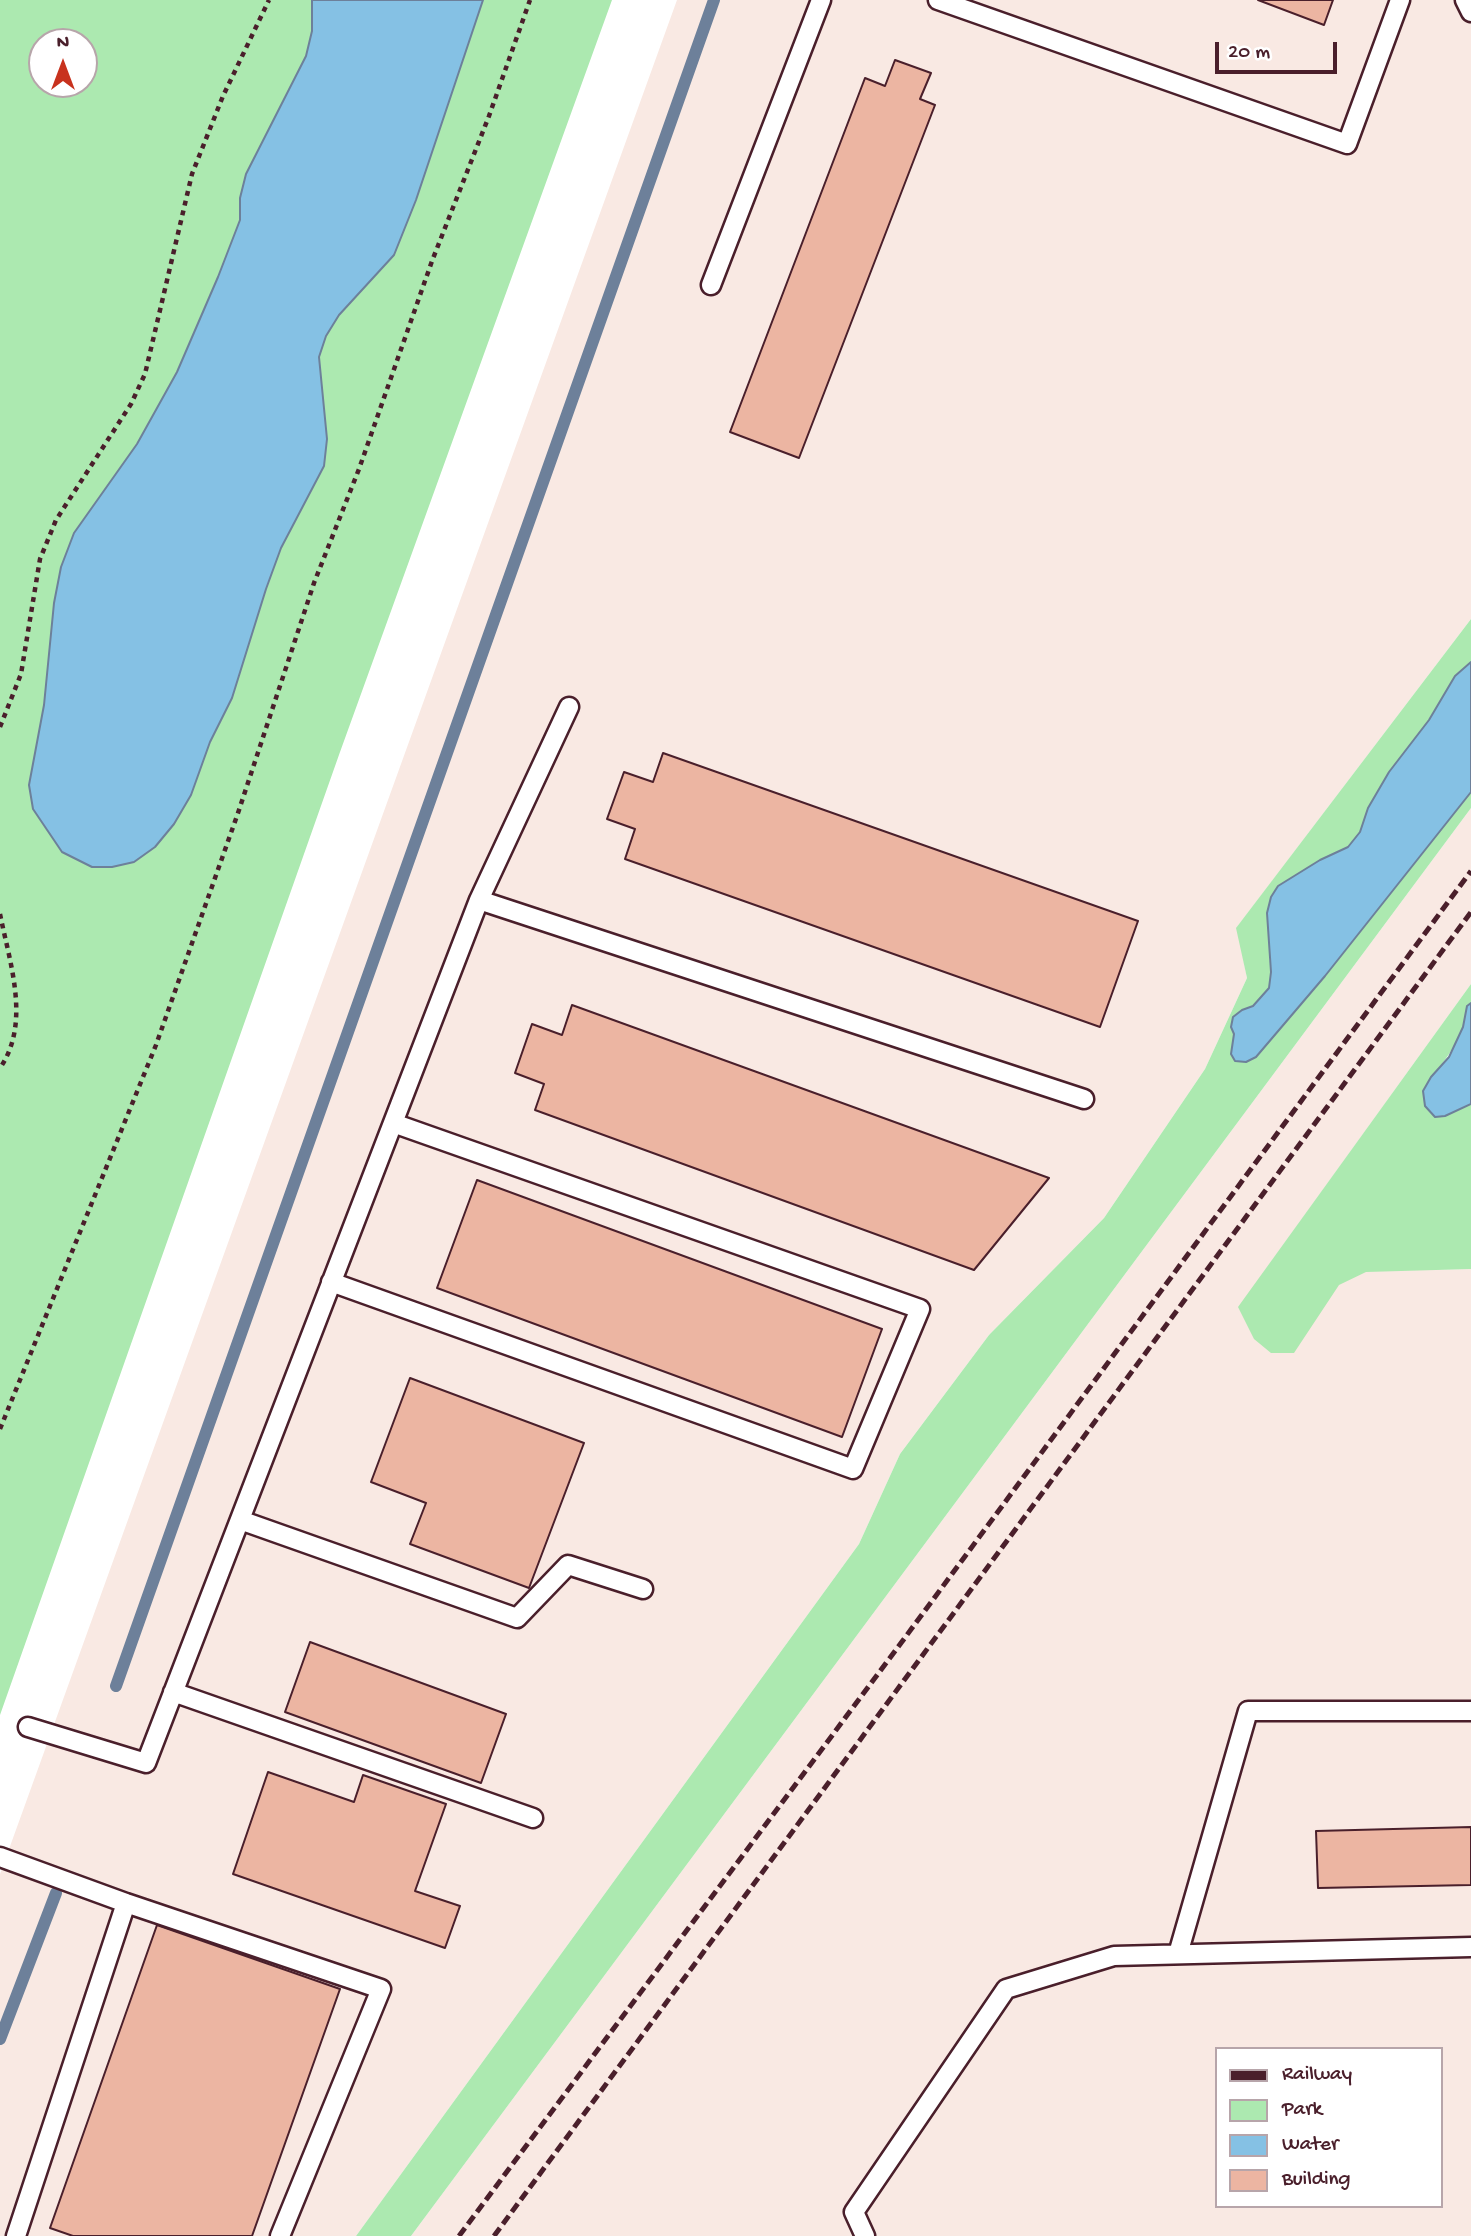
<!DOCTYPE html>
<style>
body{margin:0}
#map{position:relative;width:1471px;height:2236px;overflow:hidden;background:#fff;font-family:"Gochi Hand",sans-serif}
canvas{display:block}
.legend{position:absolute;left:1215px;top:2047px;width:228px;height:161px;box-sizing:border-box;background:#fff;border:2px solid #b7a5aa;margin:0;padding:9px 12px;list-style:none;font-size:21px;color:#4a1f2b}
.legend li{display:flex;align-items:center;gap:14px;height:35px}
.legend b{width:35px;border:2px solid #b7a5aa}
.north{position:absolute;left:28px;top:28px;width:70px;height:70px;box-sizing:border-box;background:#fff;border:2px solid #b7a5aa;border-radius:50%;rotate:0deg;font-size:19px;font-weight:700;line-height:28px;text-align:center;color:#4a1f2b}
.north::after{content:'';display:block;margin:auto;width:24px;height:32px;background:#c8321e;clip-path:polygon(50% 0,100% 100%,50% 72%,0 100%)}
.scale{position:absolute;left:1215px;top:42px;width:122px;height:32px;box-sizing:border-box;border:4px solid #4a1f2b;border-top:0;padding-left:9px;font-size:21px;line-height:24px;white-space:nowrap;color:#4a1f2b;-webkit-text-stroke:5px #fff;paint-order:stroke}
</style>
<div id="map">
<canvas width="1471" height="2236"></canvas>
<ul class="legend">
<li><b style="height:9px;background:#4a1f2b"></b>Railway</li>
<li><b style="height:19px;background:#ace9b0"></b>Park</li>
<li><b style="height:19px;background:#85c1e4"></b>Water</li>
<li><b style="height:19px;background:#ecb5a2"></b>Building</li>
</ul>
<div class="north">N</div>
<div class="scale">20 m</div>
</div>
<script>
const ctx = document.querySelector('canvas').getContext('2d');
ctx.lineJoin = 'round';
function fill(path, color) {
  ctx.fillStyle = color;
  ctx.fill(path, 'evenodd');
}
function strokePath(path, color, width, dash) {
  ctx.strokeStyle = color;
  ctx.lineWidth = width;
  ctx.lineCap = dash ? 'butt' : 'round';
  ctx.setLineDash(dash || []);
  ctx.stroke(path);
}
fill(new Path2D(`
 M677,0H1471V619L1237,927L1247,978L1205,1069L1104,1218L989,1335L900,1454L859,1544L356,2236H0V1874Z
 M1471,808V984L1263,1273L1471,1269V2236H411ZM1217,2049H1441V2206H1217Z`), '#f9e9e3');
fill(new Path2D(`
 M0,0H612L340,752L0,1715ZM42,42H84V84H42Z
 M1471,619V662L1455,676L1429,720L1389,772L1368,808L1360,832L1348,847L1320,860L1279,886L1269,952L1271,972L1269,988L1253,1006L1242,1010L1232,1043L1246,1062L1256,1057L1325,976L1471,792V808L411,2236H356L859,1544L900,1454L989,1335L1104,1218L1205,1069L1247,978L1236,928Z
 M1471,984V1003C1464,1010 1465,1020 1462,1029C1455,1048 1444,1062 1431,1077L1445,1116L1471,1104V1269L1366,1272L1339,1285L1294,1353H1271L1254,1339L1238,1307Z`), '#ace9b0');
const water = new Path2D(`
 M312,0H483L416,200L394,255L339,315L326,336L319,357L327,439L324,466L281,548L266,589L232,698L210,742L191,795L174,824L155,847L134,862L112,867H92L62,852L33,809L29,785L44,705L54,603L61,567L74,533L137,444L177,372L218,277L240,220V198L246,174L306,56L312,31Z
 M1471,662V792L1325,976L1256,1057L1246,1062L1235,1061L1231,1054L1234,1034L1231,1027L1233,1017L1242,1010L1253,1006L1269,988L1271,972L1267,913L1271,897L1278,886L1320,860L1348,847L1360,832L1368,808L1389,772L1429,720L1455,676Z
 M1471,1003V1104L1445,1116L1435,1117L1425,1106L1423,1091L1431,1077L1449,1057L1463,1027L1467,1006Z`);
fill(water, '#85c1e4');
strokePath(water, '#6d809a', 2);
strokePath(new Path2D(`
 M116,1686L714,0
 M0,2039L56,1893`), '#6d809a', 12);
const building = new Path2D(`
 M1258,0H1333L1324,25Z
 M895,60L931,73L920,99L935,105L799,458L730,432L865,78L885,86Z
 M663,753L1138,921L1100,1027L625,859L635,829L607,819L624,772L653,782Z
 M572,1005L1049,1178L974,1270L535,1110L544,1084L515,1073L532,1024L562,1035Z
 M477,1180L882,1329L842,1437L437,1288Z
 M410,1378L584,1443L529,1588L410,1544L426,1503L371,1482Z
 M310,1642L506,1714L481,1783L285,1712Z
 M268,1772L354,1802L363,1775L446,1804L415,1891L460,1906L445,1948L233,1874Z
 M1471,1827V1885L1318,1888L1316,1831Z
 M157,1925L340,1989L252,2236H73L50,2228Z`);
fill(building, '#ecb5a2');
strokePath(building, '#4a1f2b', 2);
const service = new Path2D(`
 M938,0L1347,144L1400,0
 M1465,0L1471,12
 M711,285L821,0
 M569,707L479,900L1084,1099
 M331,1282L853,1469L920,1309L393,1123
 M240,1520L517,1618L568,1565L643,1589
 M173,1692L533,1818
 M28,1727L146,1763L479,900
 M0,1857L126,1903L381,1989L280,2236
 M1178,1954L1248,1711H1471
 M16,2236L126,1903
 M865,2236L854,2212L1006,1989L1114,1956L1471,1947`);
strokePath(service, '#4a1f2b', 23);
strokePath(new Path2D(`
 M0,727L21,674L40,559L56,520L131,404L145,374L192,174L223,96L269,0
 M0,914C10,964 31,1023 0,1068
 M0,1429L156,1045L238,813L314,583L359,469L432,261L489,116L530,0`), '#4a1f2b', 4.5, [5, 5]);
strokePath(service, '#fff', 18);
strokePath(new Path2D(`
 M459,2236L901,1643L1471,871
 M494,2236L1471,912`), '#4a1f2b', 5, [10, 5]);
</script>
